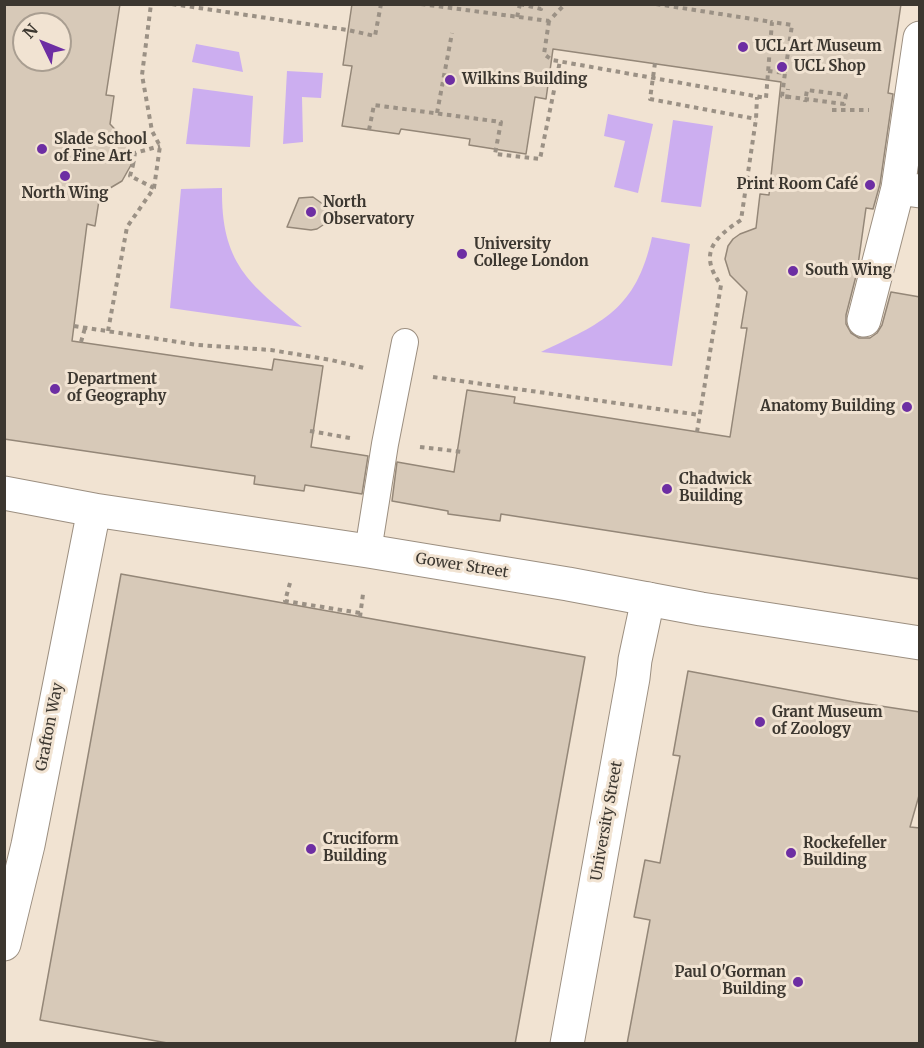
<!DOCTYPE html>
<meta charset="utf-8">
<style>
body{margin:0}
#map{position:relative;width:924px;height:1048px;overflow:hidden;background:#f1e3d2;font-family:Merriweather,serif}
canvas{display:block}
.frame{position:absolute;inset:0;border:6px solid #3c3730;pointer-events:none}
.north{position:absolute;left:12px;top:12px;width:60px;height:60px;box-sizing:border-box;background:#f1e3d2;border:2px solid #a99e91;border-radius:50%;rotate:313deg;font-size:16px;font-weight:700;line-height:24px;text-align:center;color:#3c3730}
.north::after{content:'';display:block;margin:auto;width:21px;height:27px;background:#6d2ea3;clip-path:polygon(50% 0,100% 100%,50% 72%,0 100%)}
</style>
<div id="map">
<canvas width="924" height="1048"></canvas>
<div class="frame"></div>
<div class="north">N</div>
</div>
<script>
const ctx = document.querySelector('canvas').getContext('2d');
ctx.lineJoin = 'round';
function fill(path, color) {
  ctx.fillStyle = color;
  ctx.fill(path, 'evenodd');
}
function strokePath(path, color, width, dash) {
  ctx.strokeStyle = color;
  ctx.lineWidth = width;
  ctx.lineCap = dash ? 'butt' : 'round';
  ctx.setLineDash(dash || []);
  ctx.stroke(path);
}
function drawText(font, color, halo, rows, align = 'center') {
  ctx.font = font + ' Merriweather,serif';
  ctx.lineWidth = 6;
  ctx.setLineDash([]);
  ctx.textBaseline = 'middle';
  ctx.strokeStyle = halo;
  ctx.fillStyle = color;
  for (const [text, x, y, turn = 0] of rows) {
    ctx.save();
    ctx.translate(x, y);
    ctx.rotate((+turn || 0) * Math.PI / 180);
    ctx.textAlign = isNaN(turn) ? turn : align;
    if (halo) ctx.strokeText(text, 0, 0);
    ctx.fillText(text, 0, 0);
    ctx.restore();
  }
}
fill(new Path2D(`
 M196,44L239,52L243,72L192,62Z
 M287,71L323,73L321,98L302,97L303,142L283,144Z
 M193,88L253,96L250,147L186,144Z
 M608,114L653,124L638,193L614,187L625,141L604,136Z
 M673,120L713,126L701,207L661,202Z
 M222,188C221,263 248,283 302,327L170,308L181,189Z
 M652,237L690,244L672,366L541,352C602,323 636,310 652,237Z`), '#ccaef0');
const building = new Path2D(`
 M4,4H120L106,95L114,96L110,124L126,141L130,151L131,165L122,181L100,194L95,226L87,224L72,341L272,370L274,359L323,366L311,447L368,456L362,494L305,485L304,491L254,484L255,476L4,439ZM24,24H60V60H24Z
 M352,4H901L888,93L893,94L880,184L873,209L866,208L857,272L846,315V324L851,333L859,338H870L877,333L882,325L891,292L920,297V579L501,514L500,521L448,514V511L392,501L397,462L454,472L467,390L515,397L514,403L730,437L747,328H741L747,292L730,275L725,259L728,246L733,239L740,234L756,228L760,194L769,195L781,82L553,49L546,99L535,97L526,154L469,145L470,139L401,129L399,134L342,126L352,66L343,65Z
 M313,197L338,215L317,229L311,230L287,227L299,198Z
 M121,574L585,657L515,1044H173L40,1020Z
 M688,671L854,702L920,712V792L910,827L920,828V1044H627L650,920L634,917L645,860L660,863L680,756L673,755Z`);
fill(building, '#d7c9b8');
strokePath(building, '#948778', 1.5);
const lane = new Path2D(`
 M368,551L385,444L405,342`);
const street = new Path2D(`
 M920,38L898,188L920,191
 M864,320L898,188
 M567,1044L633,678L635,660L648,599`);
const primary = new Path2D(`
 M4,493L94,510L368,551L568,584L701,609L920,643
 M4,944L28,845L94,510`);
strokePath(lane, '#9c8f80', 28);
strokePath(street, '#9c8f80', 35);
strokePath(primary, '#9c8f80', 35);
strokePath(new Path2D(`
 M172,4L348,30L375,36L381,4
 M421,4L549,21L565,4
 M520,4L541,9L542,4
 M656,4L772,22
 M517,17L520,4
 M549,21L544,54L552,60L766,98L772,22L792,25L785,73
 M655,63L650,99L756,119
 M768,71L785,73L782,96L844,104L846,95L807,90L805,102
 M787,99L788,89
 M832,110H869
 M437,113L452,33
 M369,130L374,105L501,122L495,154L540,159L560,61
 M131,165H133L130,176L154,188
 M133,165L135,153L160,146
 M74,326L198,345L271,350L331,360L364,368
 M108,331L127,227L154,188L160,146L152,131L142,75L151,4
 M81,342L85,328
 M433,377L700,415
 M310,431L350,438
 M697,432L721,285C698,253 714,238 741,220L756,119L757,97
 M420,447L463,452
 M290,583L285,601L360,613
 M360,617L363,594`), '#9b9185', 4, [4.5, 4.5]);
strokePath(lane, '#fff', 26);
strokePath(street, '#fff', 33);
strokePath(primary, '#fff', 33);
for (const [x, y, r, color] of [
 [743,47,6,"#6d2ea3"],
 [782,67,6,"#6d2ea3"],
 [450,80,6,"#6d2ea3"],
 [42,149,6,"#6d2ea3"],
 [65,176,6,"#6d2ea3"],
 [870,185,6,"#6d2ea3"],
 [311,212,6,"#6d2ea3"],
 [462,254,6,"#6d2ea3"],
 [793,271,6,"#6d2ea3"],
 [55,389,6,"#6d2ea3"],
 [907,407,6,"#6d2ea3"],
 [667,489,6,"#6d2ea3"],
 [760,722,6,"#6d2ea3"],
 [311,849,6,"#6d2ea3"],
 [791,853,6,"#6d2ea3"],
 [798,982,6,"#6d2ea3"]
]) {
  const dot = new Path2D();
  dot.arc(x, y, r, 0, 2 * Math.PI);
  ctx.fillStyle = color;
  ctx.fill(dot);
  strokePath(dot, '#f1e3d2', 2);
}
drawText('bold 15px', '#3c3730', '#f1e3d2', [
 ["UCL Art Museum",755,47],
 ["UCL Shop",794,67],
 ["Wilkins Building",462,80],
 ["Slade School",54,140],
 ["of Fine Art",54,157],
 ["Print Room Café",858,185,"right"],
 ["North Wing",65,194,"center"],
 ["North",323,203],
 ["Observatory",323,220],
 ["University",474,245],
 ["College London",474,262],
 ["South Wing",805,271],
 ["Department",67,380],
 ["of Geography",67,397],
 ["Anatomy Building",895,407,"right"],
 ["Chadwick",679,480],
 ["Building",679,497],
 ["Grant Museum",772,713],
 ["of Zoology",772,730],
 ["Cruciform",323,840],
 ["Building",323,857],
 ["Rockefeller",803,844],
 ["Building",803,861],
 ["Paul O'Gorman",786,973,"right"],
 ["Building",786,990,"right"]
], 'left');
drawText('15px', '#3c3730', '#f1e3d2', [
 ["Gower Street",462,566,9],
 ["Grafton Way",50,727,-79],
 ["University Street",607,821,-80]
]);
</script>
